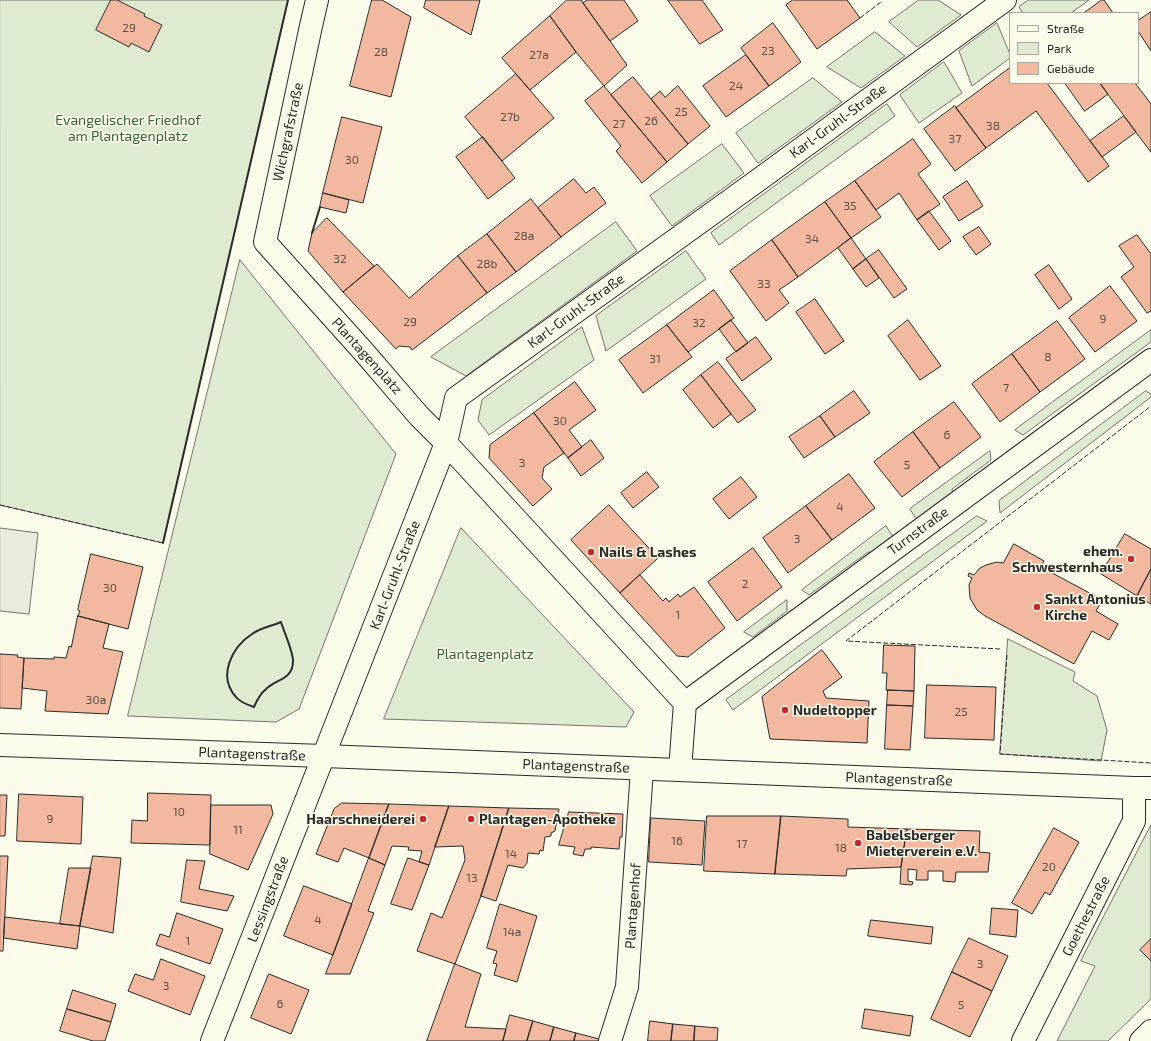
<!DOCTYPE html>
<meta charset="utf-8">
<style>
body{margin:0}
#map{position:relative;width:1151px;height:1041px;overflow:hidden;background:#fdfbea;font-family:"Exo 2",sans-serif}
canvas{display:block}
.legend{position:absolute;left:1009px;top:12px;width:130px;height:72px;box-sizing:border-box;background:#fdfbea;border:1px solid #a9a89e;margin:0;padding:5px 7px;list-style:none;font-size:12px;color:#2b2b2b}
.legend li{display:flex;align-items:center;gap:8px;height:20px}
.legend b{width:20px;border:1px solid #a9a89e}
</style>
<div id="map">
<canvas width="1151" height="1041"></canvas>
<ul class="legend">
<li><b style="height:5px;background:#fdfbea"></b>Straße</li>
<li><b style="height:11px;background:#deebd1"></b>Park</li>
<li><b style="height:11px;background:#f2b8a0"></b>Gebäude</li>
</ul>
</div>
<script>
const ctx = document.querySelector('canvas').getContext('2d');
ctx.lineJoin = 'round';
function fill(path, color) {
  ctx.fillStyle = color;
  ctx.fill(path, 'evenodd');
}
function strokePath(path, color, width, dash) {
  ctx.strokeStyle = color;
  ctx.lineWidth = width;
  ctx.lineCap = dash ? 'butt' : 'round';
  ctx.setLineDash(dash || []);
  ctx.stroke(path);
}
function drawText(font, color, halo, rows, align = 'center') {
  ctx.font = font + ' "Exo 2",sans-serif';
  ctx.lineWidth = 3;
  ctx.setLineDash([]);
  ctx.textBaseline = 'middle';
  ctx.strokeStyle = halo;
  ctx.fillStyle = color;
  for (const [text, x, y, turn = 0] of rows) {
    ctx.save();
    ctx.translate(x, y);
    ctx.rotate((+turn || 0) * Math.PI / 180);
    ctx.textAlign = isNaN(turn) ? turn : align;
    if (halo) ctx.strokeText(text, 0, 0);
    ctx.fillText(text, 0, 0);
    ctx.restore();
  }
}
const green = new Path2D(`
 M0,0H288L163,543L0,505Z
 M919,0H938L961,15L917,47L889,22Z
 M1029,0H1089L1071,13H1023L1019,7Z
 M997,23L1010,54V58L972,86L959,51Z
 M875,32L905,56L861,88L827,67Z
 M944,62L962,93L919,123L900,95Z
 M813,78L842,102L758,163L736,133Z
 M887,104L895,116L719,245L711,233Z
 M722,144L744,173L672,226L650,196Z
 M616,222L637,251L466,376L431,357Z
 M686,251L706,279L606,351L596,316Z
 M240,260L396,454L299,709L276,722L128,716Z
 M582,327L594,360L489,435L478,420L482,400Z
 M1151,330V342L1023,435L1015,430Z
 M1146,391L1151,394V397L1000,513L999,501Z
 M990,451L991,460L952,489L953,499L923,520L916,519L910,509Z
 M977,516L987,521L733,710L726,700Z
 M886,526L894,538L879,554L868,552L809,595L802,590Z
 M461,528L634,712L626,727L384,719Z
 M787,600V611L753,637L744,632Z
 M1008,639L1075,672L1073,681L1097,696L1107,730L1101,761L1000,754Z
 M1151,825V999L1108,1041H1057L1095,966L1081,961Z`);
fill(green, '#deebd1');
strokePath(green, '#74746e', 1);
const parking = new Path2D(`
 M0,528L38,533L29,614L0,611Z`);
fill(parking, '#eceadb');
strokePath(parking, '#74746e', 1);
const building = new Path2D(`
 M111,0H117L145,14L144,16L162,25L149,52L131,43L129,47L96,30Z
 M372,0H382L411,17L391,97L350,86Z
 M426,0H480L471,35L424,8Z
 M567,0H581L627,65L604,86L576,52L550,16Z
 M588,0H624L638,21L610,41L583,3Z
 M668,0H702L723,30L700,44Z
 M793,0H847L860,18L817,49L786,5Z
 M1102,0H1104L1113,13H1084Z
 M1151,12V51L1138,31V21Z
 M550,16L576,52L530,90L502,58Z
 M773,23L801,62L769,86L741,48Z
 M746,55L769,86L726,117L703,86Z
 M1010,68V83H1047L1109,166L1088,182L1036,111L986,148L956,108Z
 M516,74L554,118L502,161L465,117Z
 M633,77L688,144L667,162L611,95Z
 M1065,83H1100L1108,94L1085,111Z
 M1100,83H1135L1151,104V152Z
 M604,86L667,162L642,183L616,151L621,146L585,101Z
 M678,86L710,126L688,144L651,99L660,91L665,97Z
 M955,106L986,148L955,171L924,129Z
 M1124,116L1136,132L1102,157L1090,141Z
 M342,117L382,127L363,203L323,193Z
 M483,137L515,178L488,199L456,157Z
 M913,139L931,164L918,174L940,204L917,220L899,193L876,210L855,181Z
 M574,179L586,193L594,187L606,203L561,237L538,208Z
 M855,181L881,217L851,238L825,202Z
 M967,181L983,206L959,221L943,197Z
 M323,193L349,200L346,213L320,207Z
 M531,199L561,237L516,272L487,234Z
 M825,202L851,238L798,277L772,240Z
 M929,211L951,241L939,250L917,220Z
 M327,218L374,266L343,292L308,251L312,233Z
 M979,227L991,244L976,255L963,237Z
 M487,234L516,272L487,293L458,256Z
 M1137,235L1151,254V311L1147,313L1121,277L1134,267L1119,246Z
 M851,238L866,259L853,269L838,248Z
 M772,240L798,277L779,290L789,303L766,321L730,271Z
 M879,250L907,289L894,298L866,259Z
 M458,256L487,293L412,350L410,347L399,346L396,349L343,292L377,264L409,298Z
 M866,259L879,278L866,287L853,269Z
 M1049,265L1072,299L1059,309L1035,275Z
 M1110,286L1137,321L1095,352L1069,318Z
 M714,290L734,318L688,352L667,325Z
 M815,299L844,341L825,354L796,312Z
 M731,320L748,343L736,352L719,329Z
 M908,320L941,366L920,380L888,336Z
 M1057,321L1085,359L1040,392L1012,354Z
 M667,325L692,357L643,393L619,360Z
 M756,337L772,359L742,381L726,359Z
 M1012,354L1040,392L1000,422L972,384Z
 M718,362L756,410L738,423L701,375Z
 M701,375L731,414L713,428L683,390Z
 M575,382L596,410L569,430L582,447L568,458L534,413Z
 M854,391L870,413L835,437L820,416Z
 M954,402L981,437L940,468L913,432Z
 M534,413L564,453L544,467L542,478L552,489L533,506L489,458L490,445Z
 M820,416L835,437L804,458L789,437Z
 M913,432L940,468L902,497L874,462Z
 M591,440L604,458L581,476L568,458Z
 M647,472L659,487L633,508L621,493Z
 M849,474L875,508L832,540L806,506Z
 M741,477L757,497L729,519L713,499Z
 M609,505L658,558L620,593L571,540Z
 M806,506L832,540L788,573L763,538Z
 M1125,534L1151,549V569L1137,596L1101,574Z
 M1014,544L1044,561L1041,567L1097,597L1100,600V604L1096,611L1118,624L1109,640L1092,631L1074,664L985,616L977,610L970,598L969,585L972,578L968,576L969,573L974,575L980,568L986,565L997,562L1003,563Z
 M753,548L782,587L737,621L708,582Z
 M91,554L143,567L128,629L78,616L80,611L78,610Z
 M1151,569V604L1137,596Z
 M640,575L663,601L666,598L669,602L678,594L680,597L694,587L725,628L688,657L677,656L620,593Z
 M78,616L109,624L103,648L123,652L108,714L45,711L47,691L22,688L24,658L54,659V657L66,658L69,646L71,647Z
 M884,645L915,646L914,691L886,690L887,673H883Z
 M822,650L842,677L823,691L826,698L869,701L867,743L770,739L762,697Z
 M0,654L18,655L17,657L24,658L21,709L0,708Z
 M927,685L996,687L994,740L925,738Z
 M888,690L914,691L913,706L887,705Z
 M887,705L913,706L910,750L885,749Z
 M148,793L211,795L210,845L131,843L132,820L147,821Z
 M19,794L83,797L81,844L17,841Z
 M0,795H7L5,836H0Z
 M342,803L389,804L369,858L344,848L338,862L316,854L334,809Z
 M389,804L449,806L429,865L419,862L422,851L408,850L409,847L392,846L385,865L369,858Z
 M211,805H271L273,814L248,870L210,854Z
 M449,806L509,808L481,896L455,964L417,951L431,913L442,918L465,860L463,846L435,847Z
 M509,808L559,809L555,831L551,833V836L545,837L543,851L540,850L539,854L528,853L527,863L523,868L508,865L496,901L481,896Z
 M569,812L623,814L622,837H620L619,849L591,847V849H585L583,856L573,854L575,847L559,845Z
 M707,816H781L775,874L704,871Z
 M781,816L848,819V827L907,829L901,867L847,869L846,876L775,874Z
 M651,818L705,821L702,865L649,862Z
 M1054,828L1079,842L1050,895L1045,892L1032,914L1012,903Z
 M907,829L980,831L979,852L990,853L988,872H956L955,882L943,881V871H928V880H916L917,870L908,869V881L913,882L912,885L900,884L901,869V867Z
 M0,856H8L3,951H0Z
 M93,856L121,858L113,933L80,926Z
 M369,858L385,865L368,911L374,913L350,974H326Z
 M408,858L429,865L412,910L391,904Z
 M187,860L205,861L199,889L234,896L227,911L181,902Z
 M69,868H91L80,926L60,924Z
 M304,886L352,904L333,955L284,936Z
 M500,904L537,916L517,982L494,975L497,964L493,963L497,951L487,948Z
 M992,908L1018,910L1016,937L990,934Z
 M177,913L223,929L210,964L156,945L160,934L169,937Z
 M5,917L80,926L77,949L4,938Z
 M871,920L933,927L931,944L868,936Z
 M969,938L1008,956L992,991L952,972Z
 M1151,939V961L1140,950Z
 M161,959L205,976L190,1015L128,991L135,974L153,980Z
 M455,964L481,974L465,1027L506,1029L503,1041H427Z
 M952,972L992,991L970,1037L931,1019Z
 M269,974L309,990L291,1034L251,1018Z
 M73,990L116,1004L111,1022L67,1009Z
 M67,1009L111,1022L105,1041H93L60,1031Z
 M865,1009L913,1016L910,1036L862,1028Z
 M510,1015L533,1021L527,1041H503Z
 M533,1021L554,1027L550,1041H527Z
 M650,1021L673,1024L671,1041H648Z
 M673,1024L695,1026L694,1041H671Z
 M695,1026L718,1028L717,1041H694Z
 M554,1027L576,1033L574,1041H550Z
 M576,1033L599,1039L598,1041H574Z`);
fill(building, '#f2b8a0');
strokePath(building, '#2b2b2b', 1);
const street = new Path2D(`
 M317,0L311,26L265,242L363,351L419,416L446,443L685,703L680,770
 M685,703L1151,360
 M1134,788H1151
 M212,1041L446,443L456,398L757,181L1005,0
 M610,1041L627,987L642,769
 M1141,1041L1151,1031`);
const secondary = new Path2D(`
 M0,745L324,756L1134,788V821L1023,1041`);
strokePath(street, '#2b2b2b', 24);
strokePath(secondary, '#2b2b2b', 24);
strokePath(street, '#fdfbea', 22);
strokePath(secondary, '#fdfbea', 22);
strokePath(new Path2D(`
 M860,18L881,2
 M0,505L163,543
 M1000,649L846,641L1151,406
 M1007,655L1000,754L1151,763`), '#2b2b2b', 1, [5, 2]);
strokePath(new Path2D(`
 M312,233L320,207
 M163,543L288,0
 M281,622C284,632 293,651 293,661C293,680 276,679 266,689C260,694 257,700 254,707C248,705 240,702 236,697C217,676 232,647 252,634C260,628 272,626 281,622Z`), '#2b2b2b', 2);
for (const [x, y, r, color] of [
 [591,552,4,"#c62828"],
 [1131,559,4,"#c62828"],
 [1037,607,4,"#c62828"],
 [785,710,4,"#c62828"],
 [423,819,4,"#c62828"],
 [471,819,4,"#c62828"],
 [858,843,4,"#c62828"]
]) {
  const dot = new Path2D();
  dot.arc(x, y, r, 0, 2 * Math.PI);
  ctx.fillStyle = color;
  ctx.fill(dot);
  strokePath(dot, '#fdfbea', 1.5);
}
drawText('12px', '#5d4e48', null, [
 ["29",129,28],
 ["23",768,51],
 ["28",381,52],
 ["27a",539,55],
 ["24",736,86],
 ["25",681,112],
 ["27b",510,117],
 ["26",651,121],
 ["27",619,124],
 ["38",993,126],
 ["37",955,139],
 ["30",352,160],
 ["35",850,206],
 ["28a",524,236],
 ["34",812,239],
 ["32",340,259],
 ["28b",487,264],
 ["33",764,284],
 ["9",1103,319],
 ["29",410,322],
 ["32",699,323],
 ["8",1048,357],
 ["31",655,359],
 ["7",1006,388],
 ["30",560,421],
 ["6",947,435],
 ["3",522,463],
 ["5",907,465],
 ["4",840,507],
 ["3",797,539],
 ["2",745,584],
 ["30",110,588],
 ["1",678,615],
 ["30a",96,700],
 ["25",961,712],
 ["10",179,812],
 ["9",50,819],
 ["11",238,830],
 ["16",677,841],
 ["17",742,844],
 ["18",841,848],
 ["14",511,854],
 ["20",1049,867],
 ["13",472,878],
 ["4",318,920],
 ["14a",512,932],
 ["1",188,941],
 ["3",980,964],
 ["3",166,986],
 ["6",280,1004],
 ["5",961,1005]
]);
drawText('14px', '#34623c', '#fdfbea', [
 ["Evangelischer Friedhof",128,120],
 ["am Plantagenplatz",128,136],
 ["Plantagenplatz",485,654]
]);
drawText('14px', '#2b2b2b', '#fdfbea', [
 ["Karl-Gruhl-Straße",838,121,-36],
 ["Wichgrafstraße",288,132,-78],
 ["Karl-Gruhl-Straße",576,311,-36],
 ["Plantagenplatz",367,356,48],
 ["Turnstraße",918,531,-36],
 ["Karl-Gruhl-Straße",395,575,-69],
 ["Plantagenstraße",252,754,2],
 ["Plantagenstraße",576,766,2],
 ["Plantagenstraße",899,779,2],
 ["Lessingstraße",268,899,-69],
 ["Plantagenhof",633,906,-86],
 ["Goethestraße",1086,916,-63]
]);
drawText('bold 14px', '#2b2b2b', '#fdfbea', [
 ["ehem.",1123,551,"right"],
 ["Schwesternhaus",1123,567,"right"],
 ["Nails & Lashes",599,552],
 ["Sankt Antonius",1045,599],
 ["Kirche",1045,615],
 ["Nudeltopper",793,710],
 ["Haarschneiderei",415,819,"right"],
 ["Plantagen-Apotheke",479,819],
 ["Babelsberger",866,835],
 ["Mieterverein e.V.",866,851]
], 'left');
</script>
